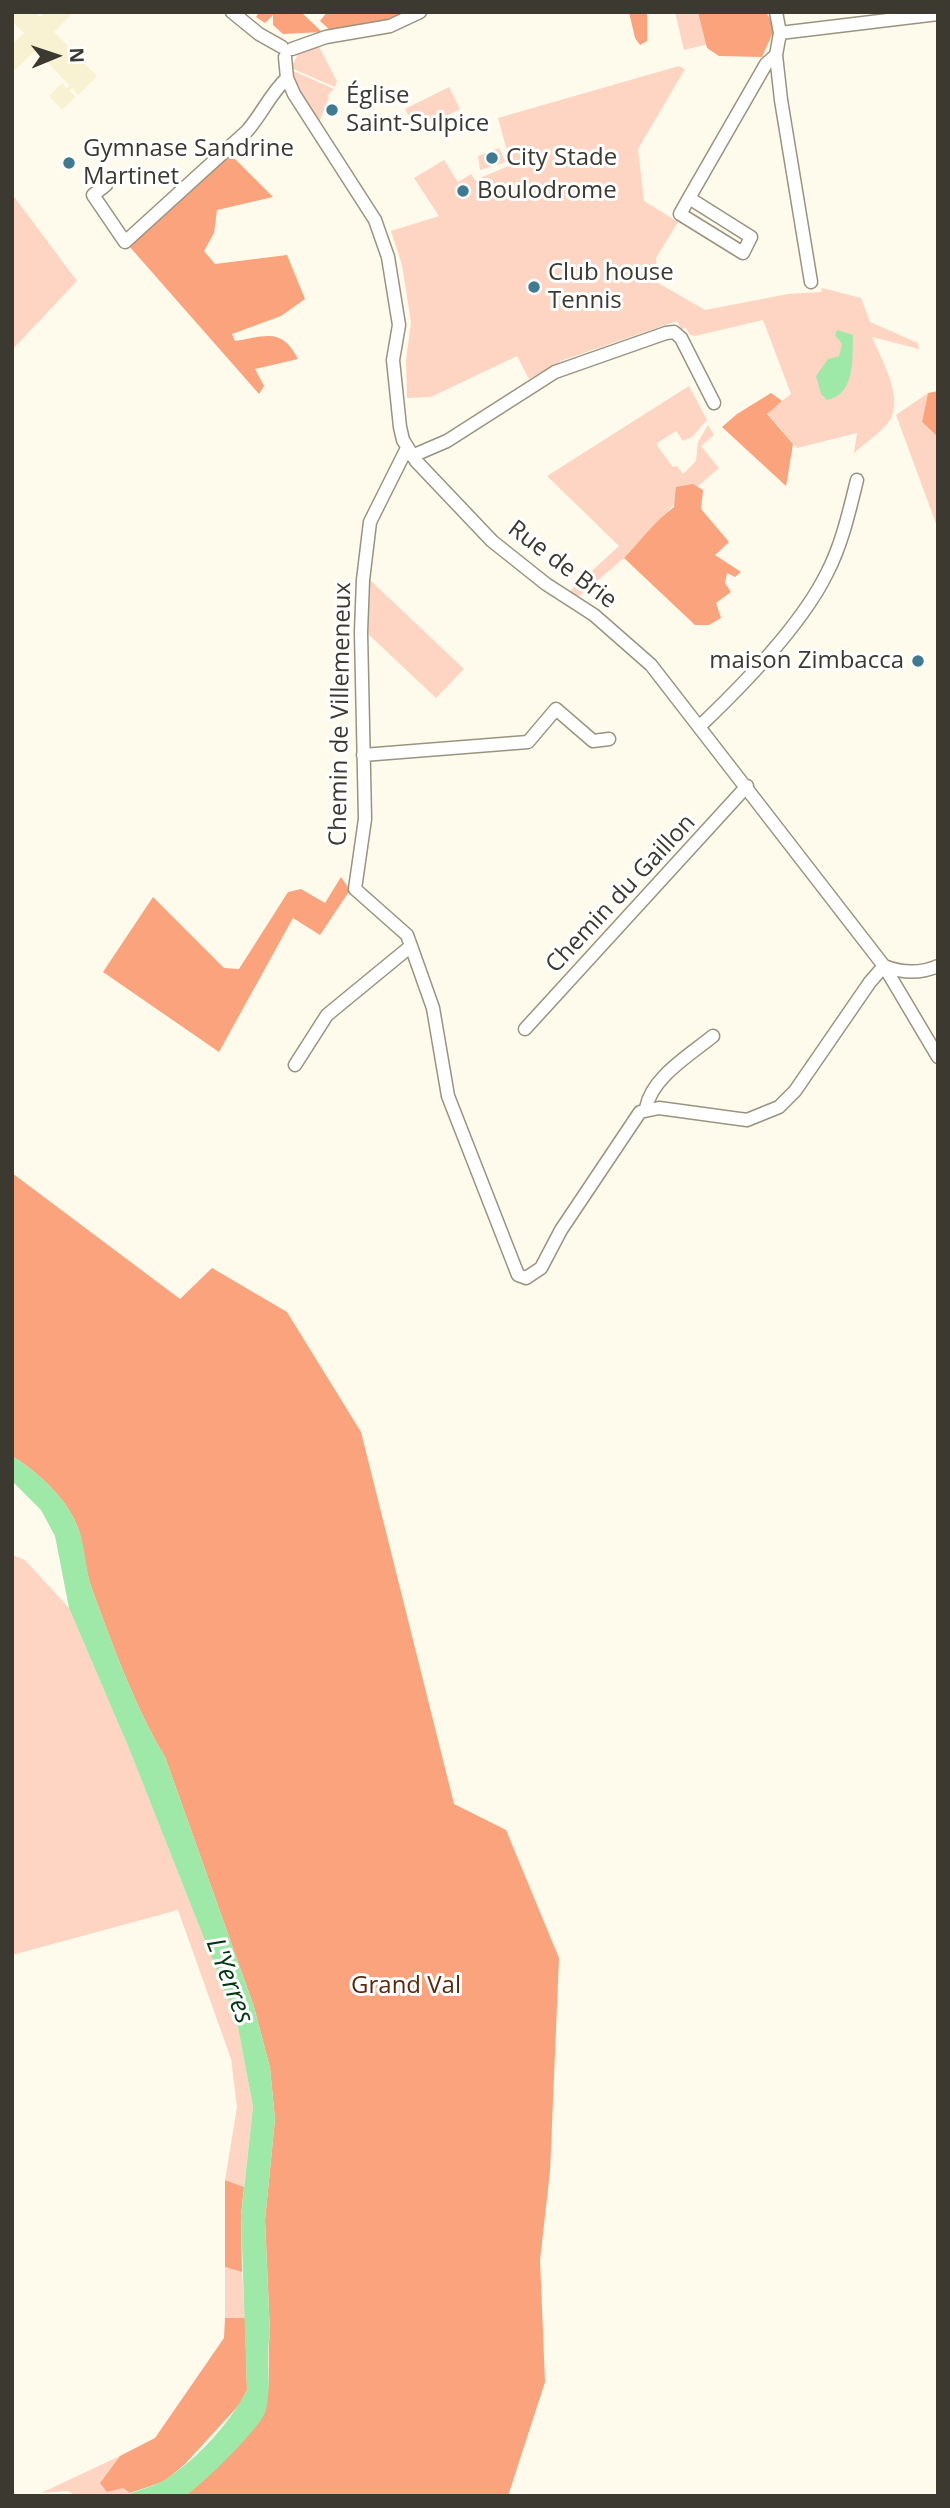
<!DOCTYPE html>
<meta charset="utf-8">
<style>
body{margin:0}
#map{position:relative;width:950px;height:2508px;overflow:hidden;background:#fefbed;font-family:"Open Sans",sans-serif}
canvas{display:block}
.frame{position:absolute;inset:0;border:14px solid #3b3930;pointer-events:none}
.north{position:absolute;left:21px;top:21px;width:70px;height:70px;-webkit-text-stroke:5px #fff;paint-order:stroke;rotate:88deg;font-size:19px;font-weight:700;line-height:28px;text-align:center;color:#3b3930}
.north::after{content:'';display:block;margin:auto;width:24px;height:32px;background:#3b3930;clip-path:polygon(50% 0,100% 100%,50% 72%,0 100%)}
</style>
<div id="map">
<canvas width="950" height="2508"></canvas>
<div class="frame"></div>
<div class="north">N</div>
</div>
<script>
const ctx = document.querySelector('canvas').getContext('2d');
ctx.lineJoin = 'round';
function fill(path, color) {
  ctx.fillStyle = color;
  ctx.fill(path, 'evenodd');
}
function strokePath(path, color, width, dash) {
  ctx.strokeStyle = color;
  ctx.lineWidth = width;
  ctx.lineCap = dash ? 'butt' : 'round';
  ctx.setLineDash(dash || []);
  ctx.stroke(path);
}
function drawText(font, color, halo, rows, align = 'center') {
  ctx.font = font + ' "Open Sans",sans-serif';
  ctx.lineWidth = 6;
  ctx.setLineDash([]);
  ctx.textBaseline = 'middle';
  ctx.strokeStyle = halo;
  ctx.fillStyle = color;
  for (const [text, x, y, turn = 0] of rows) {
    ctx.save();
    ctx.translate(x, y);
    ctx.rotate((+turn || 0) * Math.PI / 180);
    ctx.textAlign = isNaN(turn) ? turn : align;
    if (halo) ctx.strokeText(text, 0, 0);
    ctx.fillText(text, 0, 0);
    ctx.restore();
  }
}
fill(new Path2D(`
 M12,12H35L40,17L45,12H74L54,32L97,76L78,95L72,88L70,91L76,97L62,110L49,96L62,83L67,88L69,85L36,50L15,70L12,68V44L24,33L12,21Z`), '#f8f1d2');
fill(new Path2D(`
 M675,12H700L708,44L684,50Z
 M318,45L337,81L335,87L291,68L298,54Z
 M679,66L685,69L638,149L644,201L678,222L656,258L658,283L705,310L788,294L821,292L822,288L861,298L870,322L918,343L919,349L872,337C881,359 904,397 890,420C882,432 865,443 854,453L857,433L797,448L767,413L791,394L763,320L695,336L690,335L686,328L681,329L677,321L563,360L529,379L517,356L431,397L407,398L406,360L411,322L402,265L391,231L439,216L414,178L444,160L458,182L471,174L475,180L511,165L498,118Z
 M291,70L334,89L327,96L329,97L319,123L296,84Z
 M449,87L460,109L416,131L405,109Z
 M499,148L506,162L480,170L478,156Z
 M12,194L77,281L12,350Z
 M689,386L707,420L692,437L683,441L676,431L657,443L658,447L673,467L677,466L683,474L696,461L698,442L708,425L714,435L701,446L719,468L697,487L693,484L624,558L577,598L569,592L619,546L547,476Z
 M928,393L922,422L938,437V529L896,415Z
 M370,580L464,669L436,698L366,632Z
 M12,1555L25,1560L69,1608L130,1751L237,2022L253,2107L244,2187L225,2180L237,2107L231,2059L178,1910L12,1955Z
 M225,2267L242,2272L245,2318H225Z
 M120,2456L100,2483L123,2488L130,2493L126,2496H76L68,2491L41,2493Z`), '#fed5c3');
fill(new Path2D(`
 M259,12H301L322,32L283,34L273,25V15L265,23L256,17Z
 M327,12H411L387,22L330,30L320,21Z
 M629,12H647V41L640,45L635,38Z
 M698,12H766L775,28L762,57L719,56L707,48Z
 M230,154L273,197L217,210L214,233L204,251L215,264L287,255L305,299L281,316L232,334L235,341C265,336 282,327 298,359L255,369L264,386L259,394L129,246Z
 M938,391V437L922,422L928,393Z
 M771,393L782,401L767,414L793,444L786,486L722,427L737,414Z
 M693,484L703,490L701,509L729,542L715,555L741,572L735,577L727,573L725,583L731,592L716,603L721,618L709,625H695L624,558C641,540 655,521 674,507L676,487Z
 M341,877L350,890L320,935L293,918L219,1052L103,972L153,897L224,968L239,969L288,892L301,889L325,903Z
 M12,1173L180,1299L212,1268L287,1312L361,1432L454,1804L506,1830L559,1958L550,2171L540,2260L545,2382L508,2496H185C202,2485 258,2418 266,2400C271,2390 267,2351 270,2334L265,2220L275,2119L270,2068L254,2007L165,1757C135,1707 112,1644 92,1589C85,1571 85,1550 79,1531C69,1500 39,1473 12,1456Z
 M225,2180L244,2187L241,2216L242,2272L225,2267Z
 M225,2318H245L247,2390L239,2405L186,2463L165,2481L130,2493L123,2488L107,2492L100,2483L120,2456L155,2438L224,2338Z`), '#faa37d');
fill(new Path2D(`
 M837,330L853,335C852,358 856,394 827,400L821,394L816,376L828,359L839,356L842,344L835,335Z
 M12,1456C39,1473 69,1500 79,1531C86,1550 85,1571 92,1589C112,1644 135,1707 165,1757L254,2007L270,2068L275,2119L265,2220L270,2334C265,2359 272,2386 266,2410C262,2427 201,2486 185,2496H126C138,2489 154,2487 166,2479C197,2459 230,2423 247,2390L241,2216L253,2107L237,2022L130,1751L69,1608L55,1536L41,1510L12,1481Z`), '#9ee8a8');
const minor = new Path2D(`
 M232,12L259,34L282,47
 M776,12L780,33L776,55L781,100L811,282
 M780,33L938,14
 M292,49L326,37L390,26L420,12
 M285,57L287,78L294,94L375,220L388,257L399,325L393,360L400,427L403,440L416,461L492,541L546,584L594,615L651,665L884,966L938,1057
 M106,185L93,195L125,242L247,131C262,114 270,94 287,78
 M689,198L751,237L743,253L680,214L689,198L766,64L776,55
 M407,448L370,522L363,580L361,632L365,819L355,889L407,935L411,946L433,1008L448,1096L518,1275L526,1278L541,1268L561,1230L640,1112L659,1108L747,1120L779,1107L795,1091L870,982L884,966
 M412,456L447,441L555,372L666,333L674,332L681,338L714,403
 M700,726C741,687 802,624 827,573C842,544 849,512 857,480
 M363,755L528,742L556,709L593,741L609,739
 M884,966C902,973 920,974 938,966
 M525,1029L747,786
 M295,1065L327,1015L411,946
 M646,1108C652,1077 690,1055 713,1036`);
strokePath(minor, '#99947f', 15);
strokePath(minor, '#fff', 12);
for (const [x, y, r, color] of [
 [332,110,7,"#3e7b92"],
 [492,158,7,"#3e7b92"],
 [69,163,7,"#3e7b92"],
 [463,191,7,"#3e7b92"],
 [534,287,7,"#3e7b92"],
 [918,661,7,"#3e7b92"]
]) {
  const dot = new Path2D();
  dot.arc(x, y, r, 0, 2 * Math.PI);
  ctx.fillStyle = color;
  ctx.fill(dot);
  strokePath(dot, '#fff', 2.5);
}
drawText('24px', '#3b3930', '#fff', [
 ["Église",346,96],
 ["Saint-Sulpice",346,124],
 ["Gymnase Sandrine",83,149],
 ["Martinet",83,177],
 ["City Stade",506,158],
 ["Boulodrome",477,191],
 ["Club house",548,273],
 ["Tennis",548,301],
 ["maison Zimbacca",904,661,"right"]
], 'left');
drawText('24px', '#3b3930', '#fff', [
 ["Rue de Brie",562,565,37],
 ["Chemin de Villemeneux",341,714,-89],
 ["Chemin du Gaillon",621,894,-47]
]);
drawText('24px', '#5c270b', '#fff', [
 ["Grand Val",406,1986]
]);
drawText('italic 26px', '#003810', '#fff', [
 ["L'Yerres",229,1981,69]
]);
</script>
